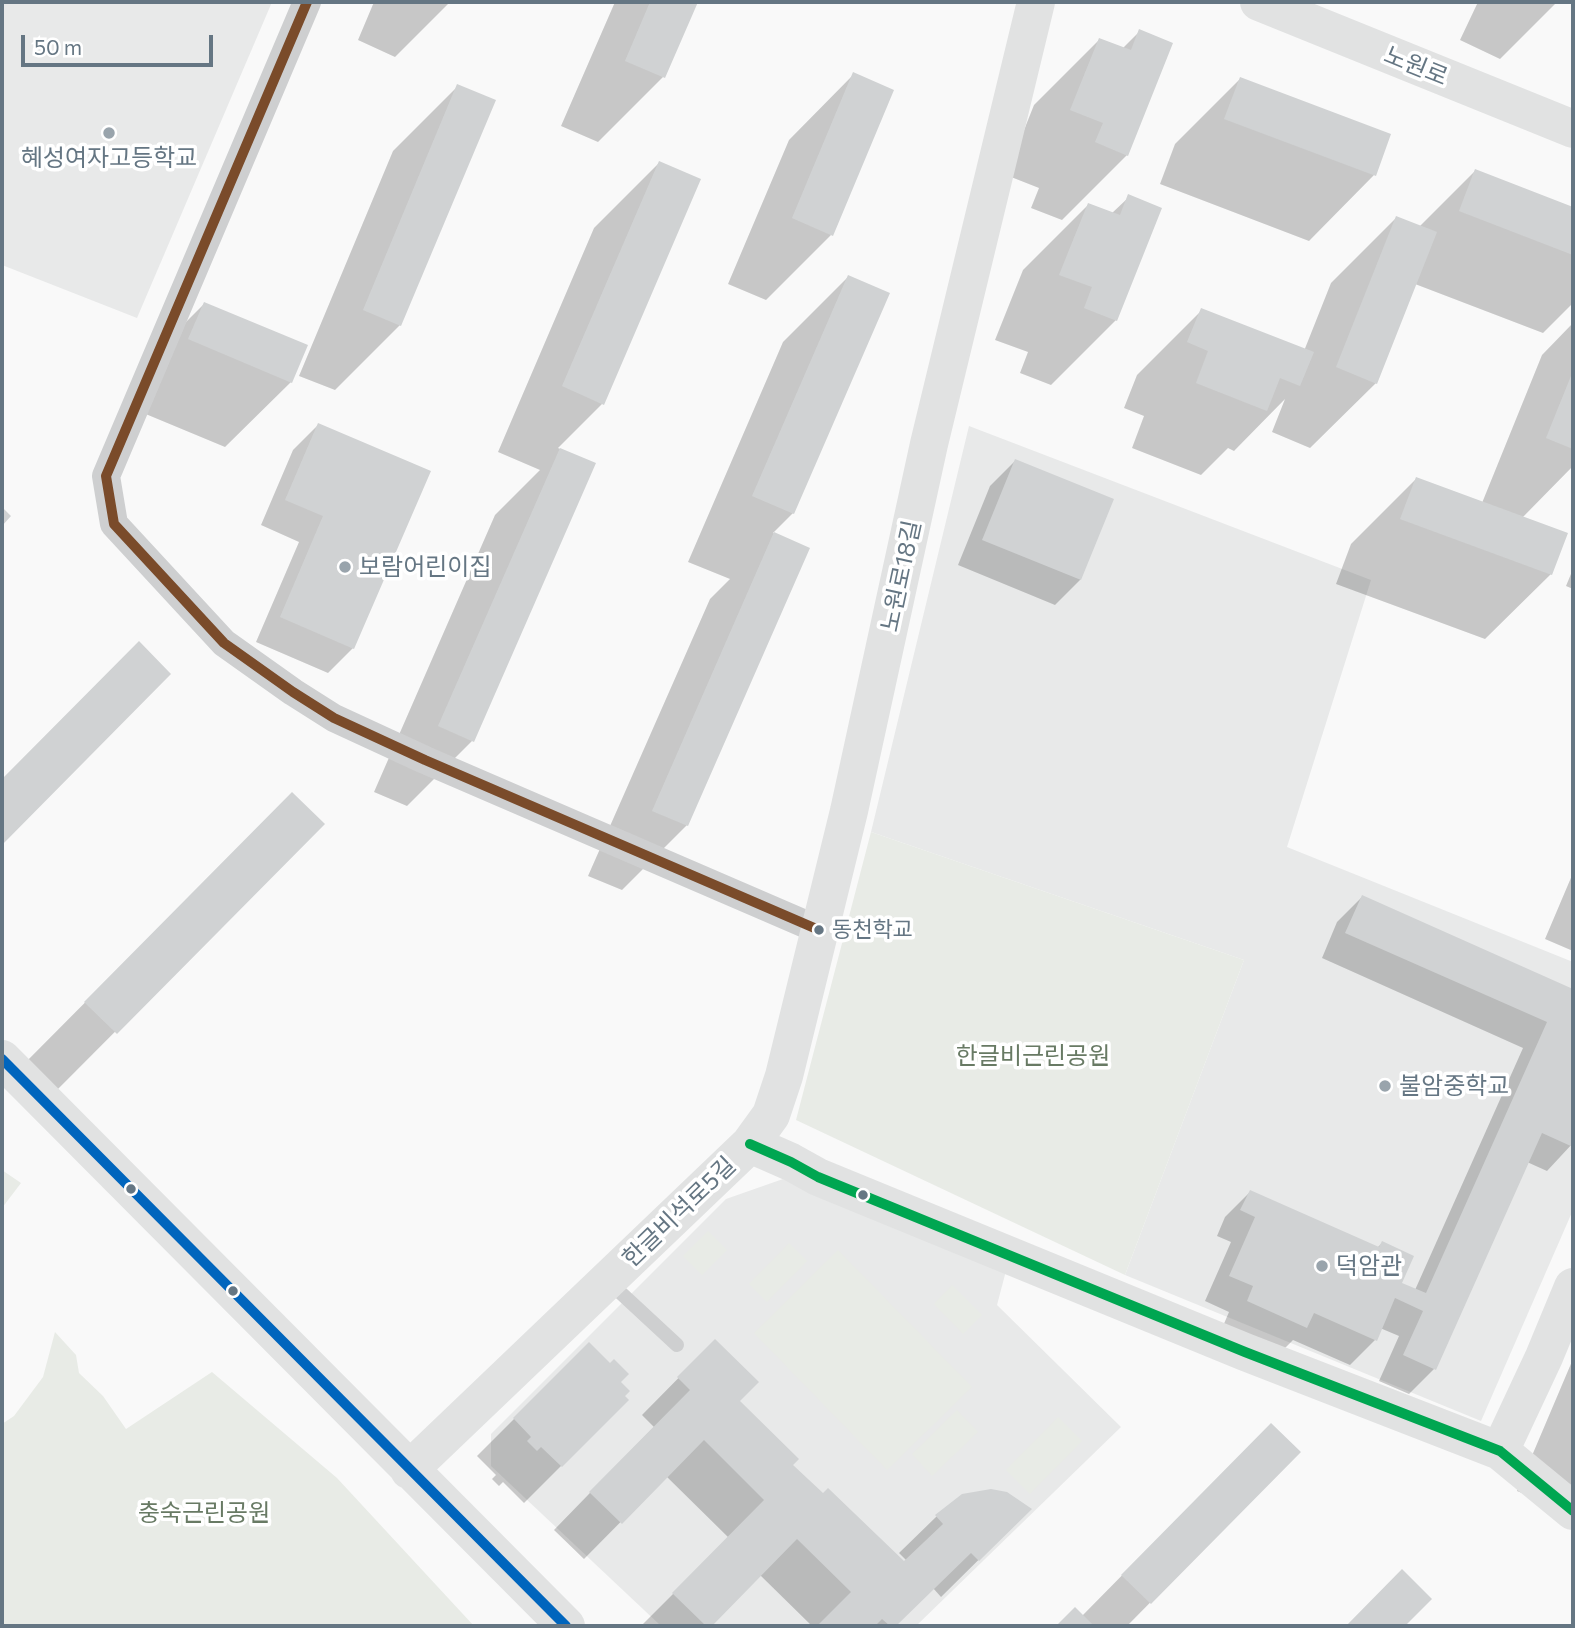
<!DOCTYPE html>
<meta charset="utf-8">
<style>
body{margin:0}
#map{position:relative;width:1575px;height:1628px;overflow:hidden;background:#f9f9f9;font-family:Commissioner,sans-serif}
canvas{display:block}
.frame{position:absolute;inset:0;border:4px solid #657683;pointer-events:none}
.scale{position:absolute;left:21px;top:35px;width:192px;height:32px;box-sizing:border-box;border:4px solid #657683;border-top:0;padding-left:9px;font-size:21px;line-height:24px;white-space:nowrap;color:#657683;-webkit-text-stroke:5px #fff;paint-order:stroke}
</style>
<div id="map">
<canvas width="1575" height="1628"></canvas>
<div class="frame"></div>
<div class="scale">50 m</div>
</div>
<script>
const ctx = document.querySelector('canvas').getContext('2d');
ctx.lineJoin = 'round';
function fill(path, color) {
  ctx.fillStyle = color;
  ctx.fill(path, 'evenodd');
}
function strokePath(path, color, width, dash) {
  ctx.strokeStyle = color;
  ctx.lineWidth = width;
  ctx.lineCap = dash ? 'butt' : 'round';
  ctx.setLineDash(dash || []);
  ctx.stroke(path);
}
function drawText(font, color, halo, rows, align = 'center') {
  ctx.font = font + ' Commissioner,"Noto Sans KR",sans-serif';
  ctx.lineWidth = 7;
  ctx.setLineDash([]);
  ctx.textBaseline = 'middle';
  ctx.strokeStyle = halo;
  ctx.fillStyle = color;
  for (const [text, x, y, turn = 0] of rows) {
    ctx.save();
    ctx.translate(x, y);
    ctx.rotate((+turn || 0) * Math.PI / 180);
    ctx.textAlign = isNaN(turn) ? turn : align;
    if (halo) ctx.strokeText(text, 0, 0);
    ctx.fillText(text, 0, 0);
    ctx.restore();
  }
}
fill(new Path2D(`
 M2,2H272L137,318L2,265Z
 M969,426L1371,580L1287,847L1573,962V1210L1481,1421L1125,1275L1244,960L871,832Z
 M783,1179L1007,1267L997,1305L1121,1427L916,1626H661L491,1466V1434L726,1199Z`), '#e8e9e9');
fill(new Path2D(`
 M871,832L1244,960L1125,1275L796,1120Z
 M2,1170L21,1183L2,1208Z
 M708,1231L727,1250L702,1275L683,1256Z
 M789,1243L807,1261L767,1302L749,1284Z
 M838,1250L972,1387L887,1470L754,1333Z
 M952,1285L982,1315L963,1334L934,1304Z
 M55,1332L76,1355L79,1373L103,1396L126,1429L212,1372L337,1478L474,1626H2V1424L14,1416L43,1377Z
 M957,1410L978,1432L932,1476L912,1454Z
 M1058,1417L1082,1441L1030,1494L1006,1470Z`), '#e8ebe6');
fill(new Path2D(`
 M374,2H450L395,57L358,40Z
 M615,2H696L663,77L598,142L561,126Z
 M1478,2H1557L1500,59L1460,40Z
 M1140,31L1127,155L1062,220L1031,208L1039,188L1006,175L1034,105L1099,40L1122,49Z
 M854,74L831,235L766,300L728,284L789,140Z
 M1240,79L1389,135L1374,175L1309,241L1160,184L1175,144Z
 M458,86L400,325L335,390L299,376L393,151Z
 M659,163L602,404L558,448L594,464L472,741L407,806L374,792L495,515L540,470L498,452L594,228Z
 M1475,171L1573,209V303L1543,333L1415,284L1376,383L1310,448L1272,432L1285,399L1234,451L1228,448L1201,475L1132,448L1144,416L1124,408L1137,375L1202,310L1304,351L1331,283L1396,218L1419,227Z
 M1129,197L1116,320L1051,385L1020,373L1028,352L995,340L1023,270L1088,205L1111,214Z
 M848,277L793,513L773,533L808,549L687,825L622,890L588,876L710,599L730,579L688,562L783,342Z
 M204,304L291,382L225,447L124,405L139,369Z
 M1573,323V466L1522,518L1551,574L1485,639L1336,584L1351,544L1416,479L1482,503L1542,355Z
 M318,425L353,648L328,673L256,642L299,542L261,525L293,450Z
 M1015,461L1112,500L1080,580L1055,605L958,565L990,486Z
 M1573,569V589L1566,586Z
 M292,794L322,824L50,1097L20,1068Z
 M1573,873V951L1545,939Z
 M1362,897L1573,990V1143L1547,1171L1527,1162L1434,1369L1409,1394L1379,1381L1399,1336L1380,1328L1375,1340L1350,1365L1293,1340L1281,1352L1223,1326L1229,1312L1205,1301L1231,1242L1217,1236L1225,1217L1250,1192L1377,1248L1382,1243L1400,1284L1415,1290L1523,1048L1322,958L1337,922Z
 M715,1341L738,1401L791,1465L823,1496L904,1564L907,1561L899,1553L936,1517L963,1495L1030,1509L941,1597L933,1588L894,1626H812L760,1575L709,1626H641L729,1538L666,1476L584,1559L554,1530L654,1427L642,1415Z
 M589,1344L618,1382L623,1396L627,1400L524,1503L503,1482L499,1486L492,1479L496,1475L477,1456Z
 M1573,1359V1489L1556,1507L1517,1491Z
 M1299,1452L1127,1626H1058L1075,1610L1082,1616L1206,1490Z`), '#0003');
fill(new Path2D(`
 M650,2H698L665,78L625,61Z
 M1139,29L1173,43L1128,156L1095,142L1103,123L1070,110L1099,38L1131,50Z
 M853,72L894,90L833,236L792,218Z
 M1240,77L1391,134L1376,176L1224,119Z
 M457,84L496,100L401,326L363,310Z
 M659,161L701,179L604,405L562,386Z
 M1475,169L1573,207V255L1459,211Z
 M1128,194L1162,208L1117,321L1084,308L1092,287L1059,275L1088,203L1120,215Z
 M1396,216L1437,232L1377,384L1336,367Z
 M848,275L890,293L794,514L752,496Z
 M204,302L308,345L292,383L188,339Z
 M1201,308L1314,352L1300,386L1280,378L1267,411L1196,383L1208,351L1187,342Z
 M1573,371V449L1546,438Z
 M318,423L431,471L354,649L280,617L323,516L285,500Z
 M560,448L596,463L474,742L438,726Z
 M1015,459L1114,499L1081,580L982,540Z
 M1416,477L1568,533L1552,575L1400,519Z
 M2,507L11,516L2,526Z
 M774,532L810,548L688,826L652,811Z
 M139,641L171,674L2,845V779Z
 M292,792L325,824L117,1034L84,1002Z
 M1362,895L1573,989V1147L1542,1133L1436,1370L1403,1355L1423,1311L1395,1298L1377,1341L1314,1313L1307,1328L1247,1301L1253,1286L1229,1276L1255,1217L1240,1210L1250,1190L1379,1247L1382,1241L1414,1256L1402,1283L1426,1293L1547,1022L1345,933Z
 M715,1339L759,1382L740,1401L799,1459L793,1465L823,1493L828,1488L904,1561L943,1524L935,1515L962,1494L991,1489L1007,1492L1032,1509L979,1561L971,1553L896,1626H890L882,1619L875,1626H817L851,1592L797,1539L712,1626H706L672,1593L764,1500L704,1440L622,1524L589,1492L690,1390L677,1377Z
 M589,1342L610,1363L614,1359L629,1374L621,1382L630,1391L625,1396L629,1400L562,1467L541,1447L537,1451L527,1441L531,1437L513,1418Z
 M1271,1423L1301,1452L1151,1604L1121,1575Z
 M1402,1569L1432,1599L1405,1626H1346Z
 M1075,1607L1094,1626H1056Z`), '#d0d2d3');
strokePath(new Path2D(`
 M609,1282L677,1345`), '#cecfd0', 14);
strokePath(new Path2D(`
 M307,2L106,476L114,524L224,643L293,692L334,718L425,760L819,930`), '#cecfd0', 28);
strokePath(new Path2D(`
 M1259,2L1573,129
 M2,1059L566,1626
 M750,1144L791,1162L818,1177L1245,1352L1500,1451L1573,1511
 M1500,1451L1544,1357L1573,1287
 M409,1470L750,1144L771,1115L784,1076L849,811L929,444L1036,2`), '#e1e2e2', 38);
strokePath(new Path2D(`
 M2,1059L566,1626`), '#0065bd', 10);
strokePath(new Path2D(`
 M307,2L106,476L114,524L224,643L293,692L334,718L425,760L819,930`), '#7a4b2a', 10);
strokePath(new Path2D(`
 M750,1144L791,1162L818,1177L1245,1352L1500,1451L1573,1511`), '#00a651', 10);
for (const [x, y, r, color] of [
 [109,133,7,"#99a4ac"],
 [345,567,7,"#99a4ac"],
 [819,930,6,"#657683"],
 [1385,1086,7,"#99a4ac"],
 [131,1189,6,"#657683"],
 [863,1195,6,"#657683"],
 [1322,1266,7,"#99a4ac"],
 [233,1291,6,"#657683"]
]) {
  const dot = new Path2D();
  dot.arc(x, y, r, 0, 2 * Math.PI);
  ctx.fillStyle = color;
  ctx.fill(dot);
  strokePath(dot, '#fff', 2.5);
}
drawText('22px', '#657683', '#fff', [
 ["동천학교",832,930]
], 'left');
drawText('24px', '#657683', '#fff', [
 ["노원로",1416,66,22],
 ["노원로18길",901,576,-78],
 ["한글비석로5길",679,1212,-44]
]);
drawText('24px', '#657683', '#fff', [
 ["혜성여자고등학교",109,158,"center"],
 ["보람어린이집",359,567],
 ["불암중학교",1399,1086],
 ["덕암관",1336,1266]
], 'left');
drawText('24px', '#687a64', '#fff', [
 ["한글비근린공원",1033,1056],
 ["충숙근린공원",204,1513]
]);
</script>
